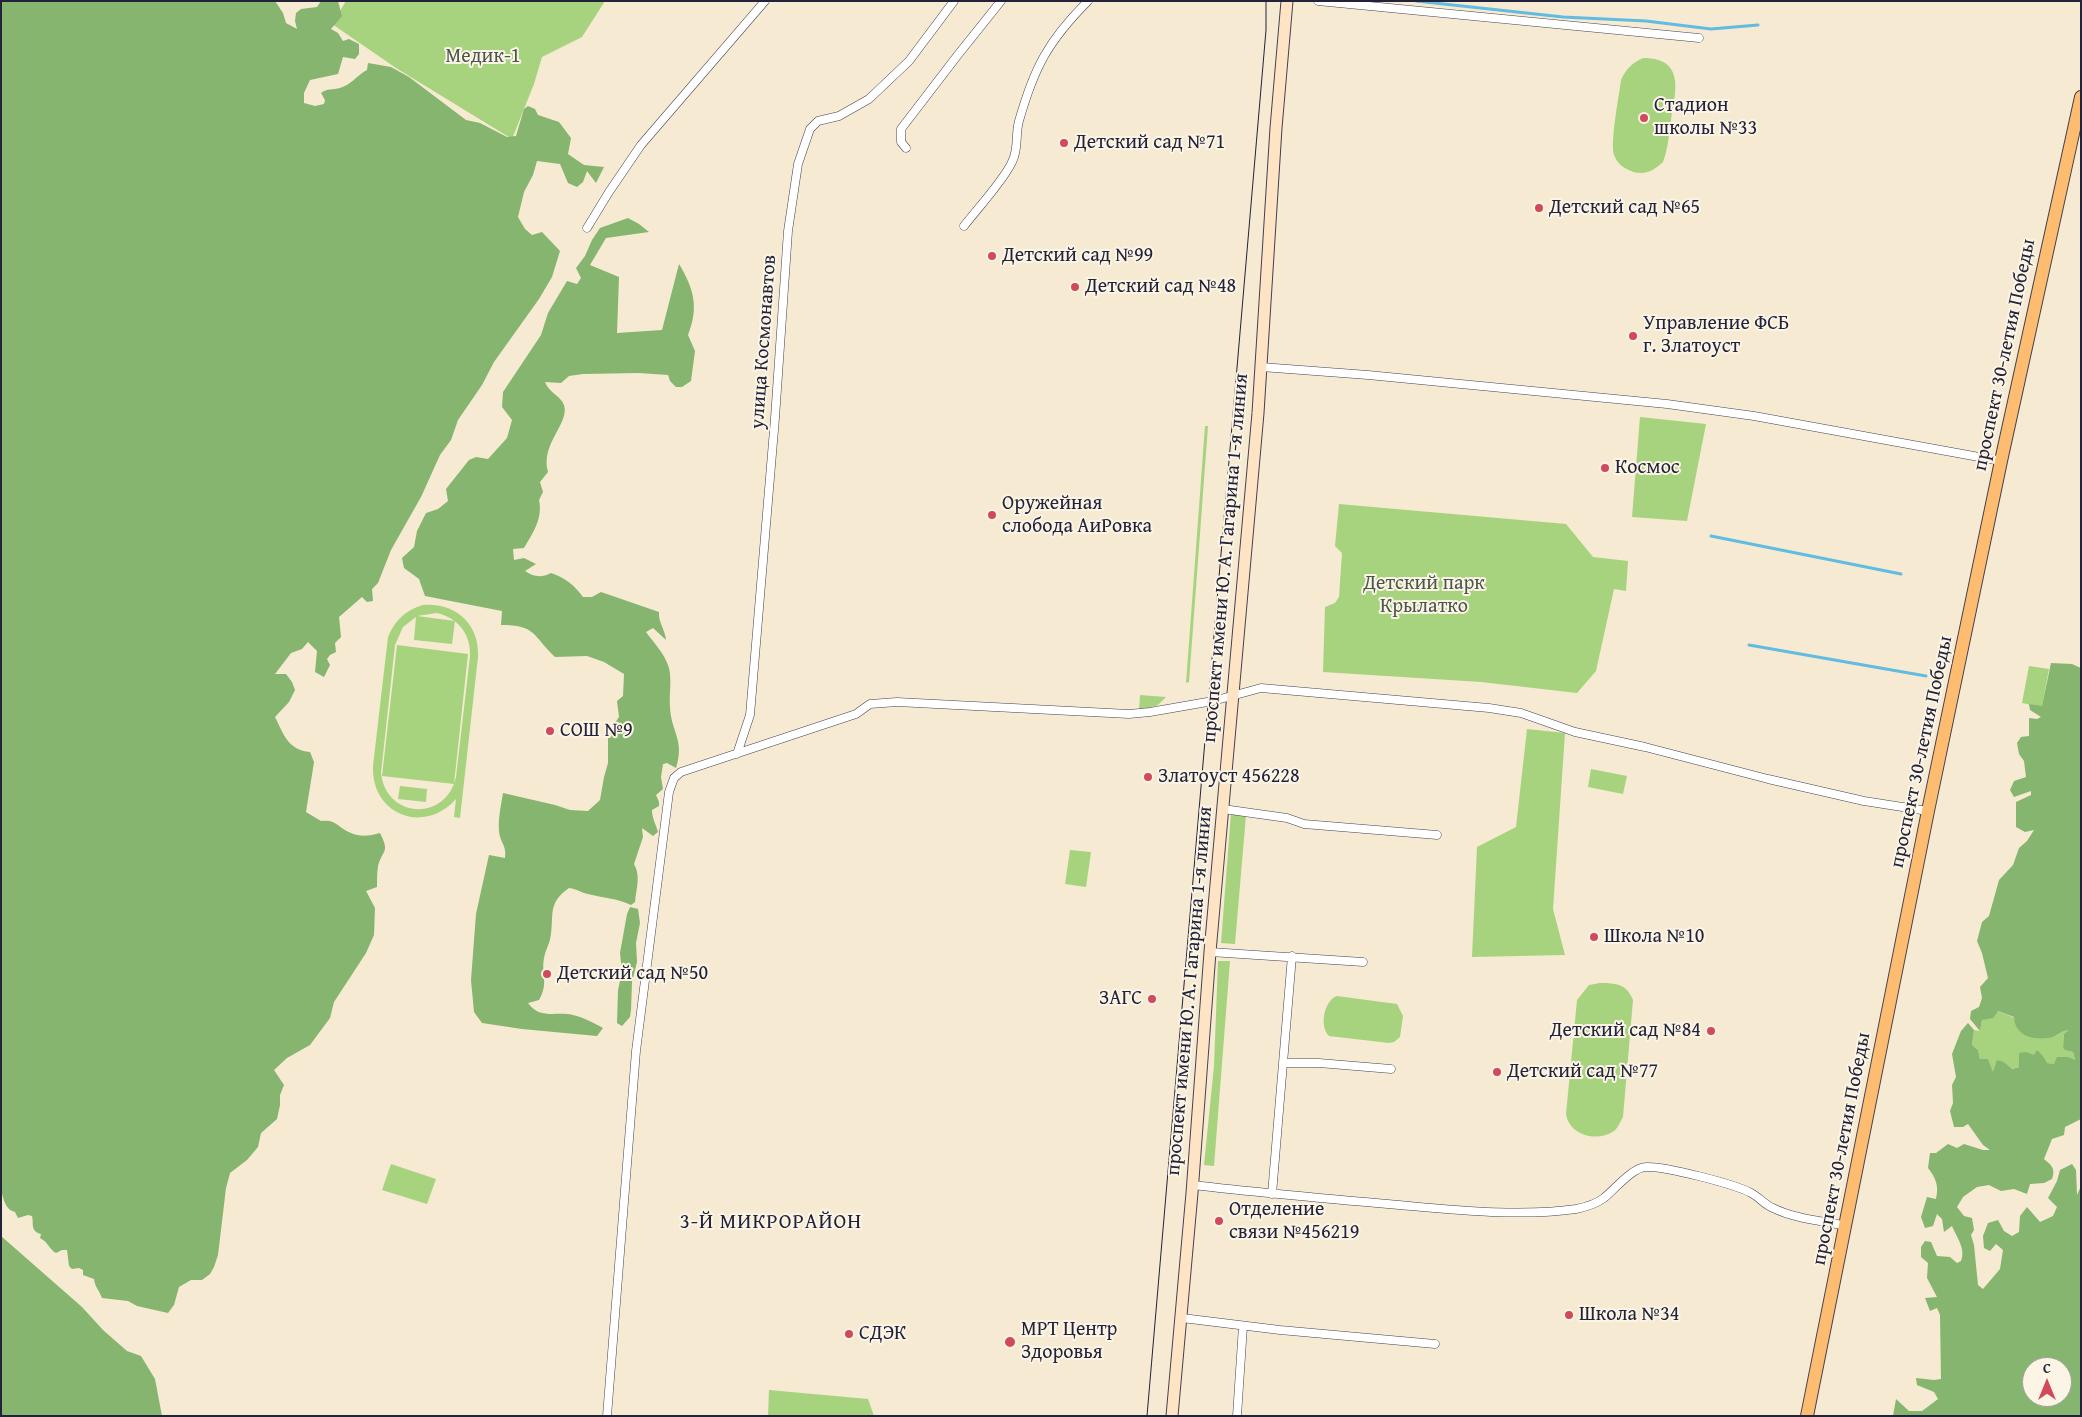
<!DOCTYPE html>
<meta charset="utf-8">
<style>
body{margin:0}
#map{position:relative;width:2082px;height:1417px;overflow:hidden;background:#f6ead2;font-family:"Gentium Book Plus",serif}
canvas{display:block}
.frame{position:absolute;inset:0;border:2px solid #22223b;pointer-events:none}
.north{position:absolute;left:2022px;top:1357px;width:50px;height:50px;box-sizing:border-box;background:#fcf5e5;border:1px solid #a5a1a1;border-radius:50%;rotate:0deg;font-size:14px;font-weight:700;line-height:20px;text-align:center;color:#22223b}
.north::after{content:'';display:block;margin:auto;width:18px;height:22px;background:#d1495b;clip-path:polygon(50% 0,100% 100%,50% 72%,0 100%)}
</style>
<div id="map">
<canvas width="2082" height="1417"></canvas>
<div class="frame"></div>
<div class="north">С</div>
</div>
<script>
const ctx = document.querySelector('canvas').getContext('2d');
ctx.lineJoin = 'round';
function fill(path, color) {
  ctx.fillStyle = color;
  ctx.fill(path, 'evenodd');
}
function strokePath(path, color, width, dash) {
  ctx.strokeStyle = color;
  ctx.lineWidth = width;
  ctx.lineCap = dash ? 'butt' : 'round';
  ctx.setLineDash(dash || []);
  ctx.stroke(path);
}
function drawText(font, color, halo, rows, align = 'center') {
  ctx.font = font + ' "Gentium Book Plus",serif';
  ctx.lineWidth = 4;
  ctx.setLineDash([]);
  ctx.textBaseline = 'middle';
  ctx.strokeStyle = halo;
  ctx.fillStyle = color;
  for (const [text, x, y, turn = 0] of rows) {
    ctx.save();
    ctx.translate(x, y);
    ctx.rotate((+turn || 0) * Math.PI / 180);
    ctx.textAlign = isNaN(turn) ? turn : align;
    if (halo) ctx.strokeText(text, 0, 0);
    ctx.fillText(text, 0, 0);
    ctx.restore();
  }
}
fill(new Path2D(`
 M346,1H605L582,37L542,57L534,84L512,139L396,68L332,24Z
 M1643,58C1685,58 1676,91 1671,120C1669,134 1668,149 1663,162C1654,171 1643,176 1631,171C1623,168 1617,163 1614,155C1610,142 1619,96 1621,80C1626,69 1632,63 1643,58Z
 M1640,417L1706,424L1687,521L1632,517Z
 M1205,426H1208L1189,682L1186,683Z
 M1339,504L1566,524L1593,557L1628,561L1626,591L1614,589L1596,671L1577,693L1481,682L1323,672L1325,607L1335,603L1339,597L1342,553L1335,546Z
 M423,605C455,602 480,624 478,657L460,818L454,817L456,799C424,835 371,815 373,766L388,637C395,620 406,610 423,605ZM437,613C458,618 471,634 470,656L456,777C446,822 386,819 381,773L395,645L403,627L416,617L414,640L452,644L455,621L417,616Z
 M397,645L468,654L454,784L382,776Z
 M2029,666L2049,669L2042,707L2022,703Z
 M1140,695L1166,697L1158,705L1139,711Z
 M1527,729L1565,733L1553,909L1565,955L1472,957L1477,847L1516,827Z
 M1591,769L1627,776L1623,794L1588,787Z
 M400,786L427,789L426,802L398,799Z
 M1231,813L1246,815L1235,944L1221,943Z
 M1070,850L1091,852L1086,887L1065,884Z
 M1218,961H1230L1214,1166L1204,1165L1214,1066Z
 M1600,983C1616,983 1627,984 1633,1000L1623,1117C1620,1122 1618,1128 1614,1131C1597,1143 1569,1135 1566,1114L1577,1000L1589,985Z
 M1337,996L1397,1004L1403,1016L1400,1037L1394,1042L1389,1043L1329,1036C1319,1027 1324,1000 1337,996Z
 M1998,1011L2056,1035L2062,1030H2070L2064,1034L2063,1047L2066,1050L2073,1052L2075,1061L2054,1064L2046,1063L2043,1056H2034L2020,1060L2019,1067L2011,1069L2004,1062L1993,1073L1988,1059H1980L1978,1050L1972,1045L1974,1030L1980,1031L1982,1020Z
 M391,1164L436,1179L427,1204L382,1190Z
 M769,1390L868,1399L874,1416H768Z`), '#a7d37f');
fill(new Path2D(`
 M1,1H275L283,13L286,23L297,29L295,21L296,13L301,9L317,7L321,1H338L342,16L331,29L338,33L343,41L349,39L359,44V54L355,59L343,57L338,74L310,80L304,93V103L315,106L324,104L325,100L321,93C327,88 333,90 340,88C351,85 356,76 367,70L368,63L391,67L409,77L466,120L480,123L507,137L516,136L524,109L528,106L535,109L538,115L559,122L571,138L568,154L584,165L604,167L596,183L587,171L583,182L577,187L568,183L560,164L537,161L533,175L524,192L518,217L525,229L532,235L542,232L560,251L552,277L539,299L494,362L482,385L458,420L451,440L440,455L421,497L391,550L378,583L372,589L373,601L367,602L362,597L339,617L341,637L335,643L336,652L330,655L327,659L330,665L324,677L315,672L317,651L308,642L302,649L291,653L275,674H286L292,682L295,690L289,702L275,717C284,735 288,750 310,752L314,762L306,812L321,821C337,819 338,828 351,833C360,837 370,836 380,833C390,853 383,849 378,866C377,873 377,880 377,887L366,891L375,908L374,935L366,953L334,1002L330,1018L310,1045L287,1058L274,1070L284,1085L280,1095V1105L277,1119L261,1133L258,1147L247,1160L230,1173L226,1188L218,1255L214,1267L210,1274L202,1280H191L179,1287L174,1305L168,1313L137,1306L128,1301L102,1298C99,1290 95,1287 94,1279L83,1275V1270L79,1268L72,1269L69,1266L67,1250H62L56,1253C50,1250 48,1242 40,1238L41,1234C30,1231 34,1224 32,1216L28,1215L18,1218L15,1212C5,1210 4,1199 1,1191Z
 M628,218L639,224L649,232L606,238L590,265L619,277L617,333L662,330L679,264C694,289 699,307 688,335L695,351L691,381L682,387H676L670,381L668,375L639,373L583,374L569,376L561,383L545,382C549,393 560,395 564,405C570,423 540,444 548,472L540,482L543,492L539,500C543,518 533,533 524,548L513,549L514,560L524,558L536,564L525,571C534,577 541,578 551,573C566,578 574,585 583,597H592L601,592L659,612C658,622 665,629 666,640L653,628L646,632C654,643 665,654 669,668C672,680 669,695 670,707C671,732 685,740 676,768L667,763L663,764L661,777L663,789L656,795L659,802V806L652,810C652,819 656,824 658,832L653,836L642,828L643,837L634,864C641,876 636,889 635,902L631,905C617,898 603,898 588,894C582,893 577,889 569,888C546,904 555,916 550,940C548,946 545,952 544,958C541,974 549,983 539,1000L528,1003C540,1020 556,1011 573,1015C583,1017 594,1023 603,1028L597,1036L522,1029L482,1023L474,1012L471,980L476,914L489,855L505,858C507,845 500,843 499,831C498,818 501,806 503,793L555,805L570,810L588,811L600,800L604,777L608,763V738L610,730L619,717L617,701L623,696L624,674L604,662L587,656L555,657C532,635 536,625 501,625L502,611L425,596L419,579L404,568L402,558L414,547L417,531L426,513L438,509L448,501L446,489L469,460L476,457L488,459L507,438L512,420L502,407L503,392L541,335L548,313L567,281L577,284L581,278L576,268L585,256L592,240L600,228Z
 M2051,663L2072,664L2081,668V1119L2065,1127L2064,1135L2052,1139L2044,1159C2051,1165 2056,1168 2052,1179L2044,1183L2030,1184L2027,1194L2014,1189L2001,1191L1989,1185L1977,1187L1963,1197L1957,1207L1964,1216L1972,1218L1974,1230L1971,1235L1974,1245L1978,1285L1983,1289L2000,1269L2003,1250L1996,1244L1990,1251L1984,1248L1983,1236L1988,1223L1998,1220L2004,1231L2012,1236L2019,1232L2020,1216L2027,1207L2040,1222L2053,1216L2057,1207L2048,1198L2057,1181L2060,1170L2072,1164L2076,1170L2077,1195L2081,1186V1416H1893L1896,1399L1909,1411H1922L1938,1399L1934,1392L1917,1385L1916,1378L1934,1380L1941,1379L1940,1315L1937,1308L1930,1311L1925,1298L1937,1297L1927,1278L1928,1263L1921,1257V1247L1925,1241L1931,1242L1937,1256L1950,1257L1957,1263L1961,1261C1966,1249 1957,1238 1952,1226L1944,1232L1942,1219L1937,1214L1933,1226L1925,1228L1921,1217L1927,1197L1936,1199C1939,1186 1936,1178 1928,1168L1930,1153H1936L1948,1144L1957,1148L1964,1144L1983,1150H1990L1983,1145L1968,1124L1963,1127H1954L1950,1111L1953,1103L1952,1085L1956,1077L1952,1054L1961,1031L1968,1023L1974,1030L1972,1045L1978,1050L1980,1059H1988L1993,1072L1997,1060L2004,1062L2012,1069L2019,1067V1053L2026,1052L2034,1055L2037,1050L2043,1056L2047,1063L2054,1064L2057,1057H2068L2075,1060L2073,1052L2065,1050L2063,1047L2064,1034L2069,1030C2060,1030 2056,1038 2047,1038C2031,1040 2015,1035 2014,1017L1998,1011L1993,1018L1982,1020L1980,1031L1970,1019L1971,1011L1979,1007L1982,998L1980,987L1988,978L1982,953L1977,941L1982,922L1989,916L1999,880L2013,865L2019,848L2027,841L2034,830L2025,832L2016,827V802L2031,795V791L2014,797L2010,790L2014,781L2026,777L2024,761L2019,754L2017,743L2021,737L2029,736V718L2037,719L2041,717L2030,710L2029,704L2042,706ZM2032,1367H2062V1397H2032Z
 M630,907L638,909L640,923L636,943L637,962L632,982L631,1010L630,1017L622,1026L617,1023L618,990L622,972L620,953L627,914Z
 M1,1236L82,1307L103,1330L127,1351L141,1356L155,1379L162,1416H1Z`), '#85b56e');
strokePath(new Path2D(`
 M1416,1L1563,17L1646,21L1711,29L1758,25
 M1711,536L1901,574
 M1749,645L1926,676`), '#62bbe0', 3);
const minor = new Path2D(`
 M1318,1L1699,38
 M906,148L901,142V129L957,56L1001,1
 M964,226C977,209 1004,180 1012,162C1019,149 1015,135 1019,121C1034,68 1048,41 1088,1
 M587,228L609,192L641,145L765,1
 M1261,367L1368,375L1667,404L1754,416L2001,461
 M737,754L750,715L775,418L788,231L798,164L810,129L818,121L839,116L869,99L909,61L954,1
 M1223,809L1287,818L1304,824L1437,835
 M1210,952L1363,962
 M1283,1063H1319L1391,1069
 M1193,1185C1261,1193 1330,1199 1399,1205C1455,1210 1521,1217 1576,1209C1586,1207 1596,1204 1604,1198C1614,1190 1633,1167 1646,1167C1664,1166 1735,1184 1751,1193C1759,1197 1765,1205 1773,1208C1795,1219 1823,1221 1846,1226
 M1272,1194L1292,956
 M1182,1318L1280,1330L1435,1344
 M607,1416L636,1051L669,792L674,778L681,772L856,714L870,704L897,702L1129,714L1150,712L1213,701L1261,688L1489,708L1521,713L1575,732L1645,747L1768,779L1864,801L1928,811
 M1237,1416L1243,1326`);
const secondary = new Path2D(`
 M1172,1416L1192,1193L1210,952L1258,413L1276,128L1287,1`);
const primary = new Path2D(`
 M1807,1416L1928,811L2001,461L2081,97`);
strokePath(minor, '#424052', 9);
strokePath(secondary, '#424052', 13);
strokePath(primary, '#424052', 14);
strokePath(minor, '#fff', 8);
strokePath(secondary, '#fee4c5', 11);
strokePath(primary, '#fdbc6f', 12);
strokePath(new Path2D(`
 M1147,1416L1266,30V1`), '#22223b', 1);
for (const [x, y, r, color] of [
 [1644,118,5,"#d1495b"],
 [1064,143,5,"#d1495b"],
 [1539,208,5,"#d1495b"],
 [992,256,5,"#d1495b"],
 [1075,287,5,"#d1495b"],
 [1633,336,5,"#d1495b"],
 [1605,468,5,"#d1495b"],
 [992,515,5,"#d1495b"],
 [550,731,5,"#d1495b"],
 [1148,777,5,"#d1495b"],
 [1594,937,5,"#d1495b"],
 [547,974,5,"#d1495b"],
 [1152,999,5,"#d1495b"],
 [1711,1031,5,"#d1495b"],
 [1497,1072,5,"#d1495b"],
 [1219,1221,5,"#d1495b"],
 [1569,1315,5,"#d1495b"],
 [849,1334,5,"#d1495b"],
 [1010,1342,6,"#d1495b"]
]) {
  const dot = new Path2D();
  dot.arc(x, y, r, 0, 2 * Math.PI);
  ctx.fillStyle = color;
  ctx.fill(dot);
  strokePath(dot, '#fcf5e5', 2);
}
drawText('20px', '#4a574f', '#fcf5e5', [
 ["Медик-1",483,57],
 ["Детский парк",1424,584],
 ["Крылатко",1424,607]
]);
drawText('20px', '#22223b', '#fcf5e5', [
 ["Стадион",1654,106],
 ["школы №33",1654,129],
 ["Детский сад №71",1074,143],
 ["Детский сад №65",1549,208],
 ["Детский сад №99",1002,256],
 ["Детский сад №48",1085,287],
 ["Управление ФСБ",1643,324],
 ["г. Златоуст",1643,347],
 ["Космос",1615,468],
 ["Оружейная",1002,504],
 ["слобода АиРовка",1002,527],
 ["СОШ №9",560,731],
 ["Златоуст 456228",1158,777],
 ["Школа №10",1604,937],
 ["Детский сад №50",557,974],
 ["ЗАГС",1142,999,"right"],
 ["Детский сад №84",1701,1031,"right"],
 ["Детский сад №77",1507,1072],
 ["Отделение",1229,1210],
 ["связи №456219",1229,1233],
 ["Школа №34",1579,1315],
 ["МРТ Центр",1021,1330],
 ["Здоровья",1021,1353],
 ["СДЭК",859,1334]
], 'left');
drawText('20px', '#22223b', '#fcf5e5', [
 ["улица Космонавтов",764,342,-86],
 ["проспект 30-летия Победы",2005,355,-78],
 ["проспект имени Ю. А. Гагарина 1-я линия",1226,558,-85],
 ["проспект 30-летия Победы",1922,752,-78],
 ["проспект имени Ю. А. Гагарина 1-я линия",1190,991,-85],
 ["проспект 30-летия Победы",1842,1149,-79]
]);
ctx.letterSpacing = '1px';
drawText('21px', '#22223b', '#fcf5e5', [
 ["3-Й МИКРОРАЙОН",771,1223]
]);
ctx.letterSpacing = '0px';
</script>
